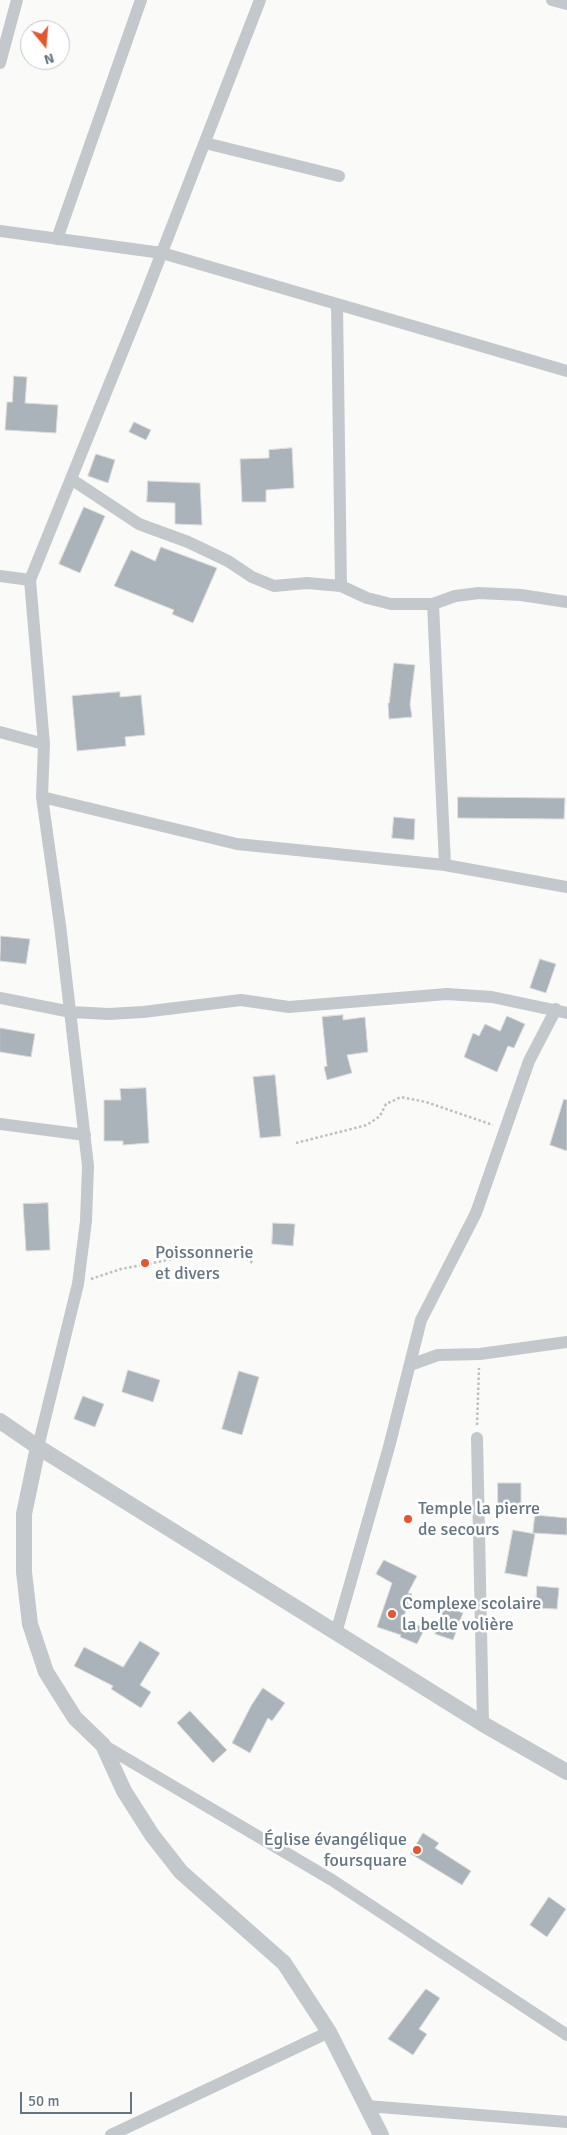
<!DOCTYPE html>
<meta charset="utf-8">
<style>
body{margin:0}
#map{position:relative;width:567px;height:2135px;overflow:hidden;background:#fafaf8;font-family:Signika,sans-serif}
canvas{display:block}
.north{position:absolute;left:20px;top:20px;width:50px;height:50px;box-sizing:border-box;background:#fff;border:1px solid #c1c8cd;border-radius:50%;rotate:163deg;font-size:14px;font-weight:700;line-height:20px;text-align:center;color:#657683}
.north::after{content:'';display:block;margin:auto;width:18px;height:22px;background:#e4572e;clip-path:polygon(50% 0,100% 100%,50% 72%,0 100%)}
.scale{position:absolute;left:20px;top:2092px;width:112px;height:22px;box-sizing:border-box;border:2px solid #657683;border-top:0;padding-left:6px;font-size:15px;line-height:18px;white-space:nowrap;color:#657683;-webkit-text-stroke:4px #fff;paint-order:stroke}
</style>
<div id="map">
<canvas width="567" height="2135"></canvas>
<div class="north">N</div>
<div class="scale">50 m</div>
</div>
<script>
const ctx = document.querySelector('canvas').getContext('2d');
ctx.lineJoin = 'round';
function fill(path, color) {
  ctx.fillStyle = color;
  ctx.fill(path, 'evenodd');
}
function strokePath(path, color, width, dash) {
  ctx.strokeStyle = color;
  ctx.lineWidth = width;
  ctx.lineCap = dash ? 'butt' : 'round';
  ctx.setLineDash(dash || []);
  ctx.stroke(path);
}
function drawText(font, color, halo, rows, align = 'center') {
  ctx.font = font + ' Signika,sans-serif';
  ctx.lineWidth = 5;
  ctx.setLineDash([]);
  ctx.textBaseline = 'middle';
  ctx.strokeStyle = halo;
  ctx.fillStyle = color;
  for (const [text, x, y, turn = 0] of rows) {
    ctx.save();
    ctx.translate(x, y);
    ctx.rotate((+turn || 0) * Math.PI / 180);
    ctx.textAlign = isNaN(turn) ? turn : align;
    if (halo) ctx.strokeText(text, 0, 0);
    ctx.fillText(text, 0, 0);
    ctx.restore();
  }
}
const building = new Path2D(`
 M14,376L27,377L25,403L58,405L56,433L5,430L7,402H12Z
 M134,422L151,430L146,440L129,432Z
 M292,448L294,488L266,490V502H242L240,459L269,458V450Z
 M96,454L115,460L108,483L88,476Z
 M148,481L200,483L202,525L175,524V503L147,502Z
 M84,507L105,516L80,573L59,564Z
 M161,547L217,568L193,623L172,614L174,610L114,586L131,550L155,561Z
 M394,663L415,665L410,704L412,717L389,719L388,703H389Z
 M120,692V697L141,695L145,735L125,737L126,746L77,751L72,696Z
 M458,797L565,798L564,819L458,818Z
 M394,817L415,819L414,840L392,838Z
 M1,936L30,939L26,964L0,961Z
 M540,959L556,964L546,993L530,988Z
 M343,1015V1020L365,1017L368,1052L347,1055L352,1073L327,1080L324,1067L327,1066L322,1017Z
 M507,1016L525,1024L514,1048L508,1046L497,1072L464,1057L473,1033L479,1036L485,1024L500,1031Z
 M0,1028L35,1034L31,1057L0,1052Z
 M275,1075L281,1136L260,1138L253,1077Z
 M146,1088L149,1143L123,1145V1141H104V1100H121L120,1089Z
 M564,1099L567,1100V1151L550,1145Z
 M48,1203L50,1250L26,1251L23,1204Z
 M273,1223L295,1224L293,1246L272,1244Z
 M128,1370L160,1380L153,1402L122,1392Z
 M239,1371L259,1377L242,1435L222,1429Z
 M83,1396L104,1404L95,1427L74,1419Z
 M498,1483H521V1506H498Z
 M535,1515L567,1518V1535L533,1533Z
 M513,1530L535,1534L527,1577L505,1573Z
 M384,1560L417,1576L408,1593L412,1594L403,1619L425,1628L417,1644L400,1637L401,1635L377,1627L392,1583L376,1574Z
 M537,1586L559,1588L557,1609L536,1608Z
 M445,1606L463,1613L453,1640L435,1634Z
 M140,1641L160,1653L140,1685L151,1692L141,1708L111,1689L113,1686L74,1666L84,1647L123,1667Z
 M263,1688L285,1703L272,1721L268,1718L250,1753L232,1743L251,1706Z
 M190,1711L227,1750L213,1763L177,1723Z
 M423,1833L439,1843L435,1848L471,1871L462,1885L411,1854Z
 M549,1897L566,1909L547,1937L530,1925Z
 M426,1989L440,1998L419,2029L427,2034L413,2055L388,2039Z`);
fill(building, '#aab3b9');
strokePath(building, '#dcdcda', 1);
strokePath(new Path2D(`
 M296,1143L367,1125L380,1116L386,1104L401,1097L426,1102L493,1125
 M91,1279L121,1269L220,1250L242,1256L253,1263
 M477,1425L479,1368`), '#bbbfc2', 2.5, [2.5, 2.5]);
strokePath(new Path2D(`
 M552,0L567,4
 M0,63L17,0
 M205,143L339,176
 M0,231L162,253L567,371
 M57,239L141,0
 M337,304L341,586
 M71,479L139,524L188,542L228,561L252,577L274,586L307,583L341,586L367,598L391,604H433L455,596L479,593L521,595L567,602
 M0,576L30,580
 M433,604L445,865
 M0,732L44,744
 M42,797L237,844L445,865L567,887
 M0,998L71,1012L109,1014L143,1012L241,1000L289,1007L447,994L492,997L567,1013
 M0,1124L85,1135
 M410,1365L438,1355L480,1354L567,1342
 M477,1438L483,1724
 M38,1447L78,1284L86,1221L88,1166L60,925L42,797L44,744L30,580L145,296L260,0
 M336,1633L389,1447L421,1320L476,1213L529,1061L556,1009
 M103,1745L332,1880L567,2035
 M367,2106L567,2122
 M111,2135L329,2032`), '#c3c8cc', 12);
strokePath(new Path2D(`
 M0,1421L38,1447L483,1724L567,1772
 M38,1447L24,1514V1572L30,1624L46,1672L75,1718L103,1745L124,1791L152,1835L181,1872L284,1963L329,2032L381,2135`), '#c3c8cc', 16);
for (const [x, y, r, color] of [
 [145,1263,5,"#e4572e"],
 [408,1519,5,"#e4572e"],
 [392,1614,5,"#e4572e"],
 [417,1850,5,"#e4572e"]
]) {
  const dot = new Path2D();
  dot.arc(x, y, r, 0, 2 * Math.PI);
  ctx.fillStyle = color;
  ctx.fill(dot);
  strokePath(dot, '#fff', 2);
}
drawText('18px', '#657683', '#fff', [
 ["Poissonnerie",155,1253],
 ["et divers",155,1274],
 ["Temple la pierre",418,1509],
 ["de secours",418,1530],
 ["Complexe scolaire",402,1604],
 ["la belle volière",402,1625],
 ["Église évangélique",407,1840,"right"],
 ["foursquare",407,1861,"right"]
], 'left');
</script>
